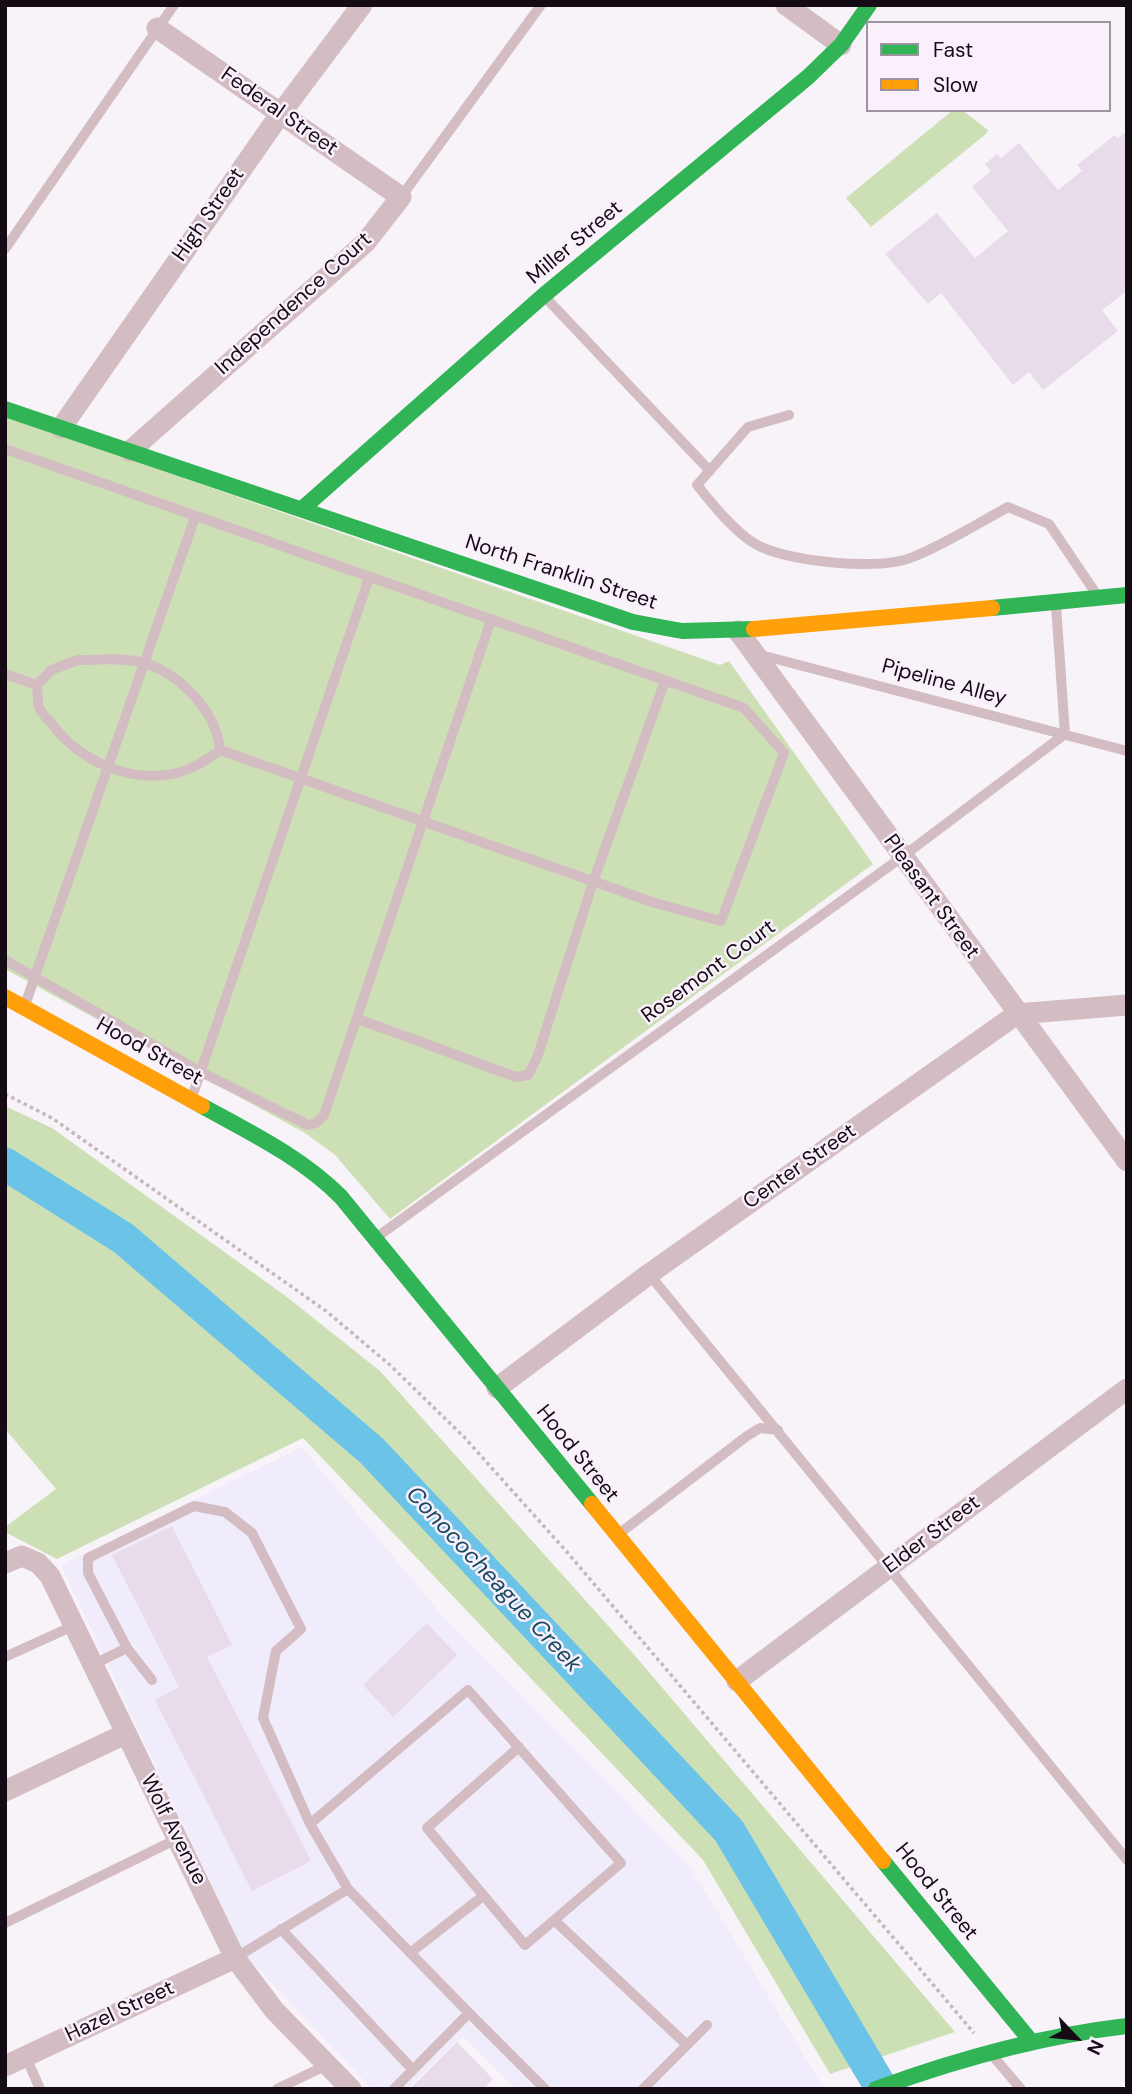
<!DOCTYPE html>
<style>
body{margin:0}
#map{position:relative;width:1132px;height:2094px;overflow:hidden;background:#f8f3f9;font-family:"DM Sans",sans-serif}
canvas{display:block}
.frame{position:absolute;inset:0;border:7px solid #140b15;pointer-events:none}
.legend{position:absolute;left:866px;top:21px;width:245px;height:91px;box-sizing:border-box;background:#faf0fc;border:2px solid #9e94a0;margin:0;padding:9px 12px;list-style:none;font-size:21px;color:#140b15}
.legend li{display:flex;align-items:center;gap:14px;height:35px}
.legend b{width:35px;border:2px solid #9e94a0}
.north{position:absolute;left:1041px;top:2003px;width:70px;height:70px;-webkit-text-stroke:5px #faf0fc;paint-order:stroke;rotate:116deg;font-size:19px;font-weight:700;line-height:28px;text-align:center;color:#140b15}
.north::after{content:'';display:block;margin:auto;width:24px;height:32px;background:#140b15;clip-path:polygon(50% 0,100% 100%,50% 72%,0 100%)}
</style>
<div id="map">
<canvas width="1132" height="2094"></canvas>
<div class="frame"></div>
<ul class="legend">
<li><b style="height:9px;background:#30b455"></b>Fast</li>
<li><b style="height:9px;background:#ff9f0a"></b>Slow</li>
</ul>
<div class="north">N</div>
</div>
<script>
const ctx = document.querySelector('canvas').getContext('2d');
ctx.lineJoin = 'round';
function fill(path, color) {
  ctx.fillStyle = color;
  ctx.fill(path, 'evenodd');
}
function strokePath(path, color, width, dash) {
  ctx.strokeStyle = color;
  ctx.lineWidth = width;
  ctx.lineCap = dash ? 'butt' : 'round';
  ctx.setLineDash(dash || []);
  ctx.stroke(path);
}
function drawText(font, color, halo, rows, align = 'center') {
  ctx.font = font + ' "DM Sans",sans-serif';
  ctx.lineWidth = 5;
  ctx.setLineDash([]);
  ctx.textBaseline = 'middle';
  ctx.strokeStyle = halo;
  ctx.fillStyle = color;
  for (const [text, x, y, turn = 0] of rows) {
    ctx.save();
    ctx.translate(x, y);
    ctx.rotate((+turn || 0) * Math.PI / 180);
    ctx.textAlign = isNaN(turn) ? turn : align;
    if (halo) ctx.strokeText(text, 0, 0);
    ctx.fillText(text, 0, 0);
    ctx.restore();
  }
}
fill(new Path2D(`
 M302,1447L445,1619L689,1865L824,2088L516,2089L463,2036L407,2089H372L244,1954L61,1565Z`), '#f1ecfb');
fill(new Path2D(`
 M953,110H962L988,130L986,134L871,227L846,198Z
 M5,416L720,665L729,661L873,864L390,1219L335,1155L305,1133L5,969Z
 M5,1106L52,1128L287,1297L380,1371L637,1658L955,2032L830,2074L703,1860L303,1438L57,1559L5,1532V1527L56,1489L5,1429Z`), '#cde0b5');
strokePath(new Path2D(`
 M5,1164L123,1238L372,1451L729,1831L882,2089`), '#6bc3e8', 33);
fill(new Path2D(`
 M1127,131V291L1102,310L1118,331L1043,390L1029,372L1013,385L941,293L928,304L885,254L937,213L975,258L1008,231L972,187L991,171L985,164L997,154L1001,158L1019,143L1058,190L1082,171L1077,165L1115,135L1118,138Z
 M172,1526L232,1645L207,1657L311,1861L252,1891L155,1700L179,1687L112,1555Z
 M427,1623L457,1655L393,1717L363,1685Z
 M457,2042L493,2079L484,2089H410Z`), '#e8dceb');
strokePath(new Path2D(`
 M5,1094L52,1118L326,1311L390,1365L464,1437L567,1552L974,2033`), '#c5b7bb', 3.5, [3.5, 3.5]);
strokePath(new Path2D(`
 M401,197L541,5
 M5,249L174,5
 M546,298L710,471
 M789,415L748,427L697,485C712,504 737,535 759,546C791,562 879,571 913,557C945,544 977,524 1008,507L1049,524L1097,595
 M5,449L744,708L784,753L721,921L655,903L220,750
 M757,654L1127,751
 M78,660C98,660 125,657 144,663C181,674 217,713 220,750C207,760 193,769 177,773C130,784 80,761 52,724C48,719 41,713 39,707C37,701 38,692 37,685L51,670Z
 M5,674L37,685
 M5,960L201,1072L308,1125L316,1123L324,1115L491,620
 M25,1005L195,517
 M358,1019L516,1077L528,1075L537,1058L593,882L665,681
 M192,1097L369,578
 M377,1237L902,857L1065,734L1056,605
 M649,1274L1127,1860
 M620,1533L747,1436L760,1428L778,1430
 M127,1648L88,1573V1558L194,1506L225,1512L252,1533L301,1629L276,1651L263,1718L310,1824
 M5,1657L73,1626
 M92,1665L127,1648L152,1680
 M348,1889L310,1824L468,1690L621,1863L525,1945L427,1828L519,1747
 M554,1920L687,2045
 M5,1923L177,1839
 M281,1929L413,2070
 M410,1953L483,1896
 M235,1958L348,1889L469,2013
 M992,2055L1021,2089
 M26,2057L40,2089
 M277,2089L327,2065
 M394,2089L469,2013L545,2089
 M643,2089L707,2025`), '#d3bdc2', 10);
strokePath(new Path2D(`
 M786,5L841,45
 M61,428L281,113L362,5
 M130,451L365,243L401,197L157,28
 M738,631L1127,1161
 M497,1388L649,1274L1017,1014L1127,1005
 M5,1563L22,1556L38,1563L50,1576L235,1958L274,2010L351,2089
 M737,1681L1127,1389
 M5,1791L125,1734
 M5,2066L235,1958`), '#d3bdc2', 21);
strokePath(new Path2D(`
 M5,409L633,622L682,631L754,629
 M302,509L544,295L808,77L841,45L869,5
 M992,608L1127,595
 M202,1106C251,1133 301,1157 341,1197L592,1504
 M883,1861L1030,2040
 M876,2089C958,2059 1040,2036 1127,2026`), '#30b455', 16);
strokePath(new Path2D(`
 M754,629L992,608
 M5,997L202,1106
 M592,1504L883,1861`), '#ff9f0a', 16);
drawText('21px', '#140b15', '#faf0fc', [
 ["Federal Street",279,112,35],
 ["High Street",209,215,-55],
 ["Miller Street",575,243,-40],
 ["Independence Court",294,304,-42],
 ["North Franklin Street",561,573,18],
 ["Pipeline Alley",944,683,15],
 ["Pleasant Street",931,897,54],
 ["Rosemont Court",709,972,-36],
 ["Hood Street",149,1052,29],
 ["Center Street",800,1167,-35],
 ["Hood Street",577,1454,51],
 ["Elder Street",932,1535,-37],
 ["Wolf Avenue",173,1830,63],
 ["Hood Street",936,1892,51],
 ["Hazel Street",120,2012,-25]
]);
drawText('italic 23px', '#184a5f', '#faf0fc', [
 ["Conococheague Creek",493,1580,47]
]);
</script>
